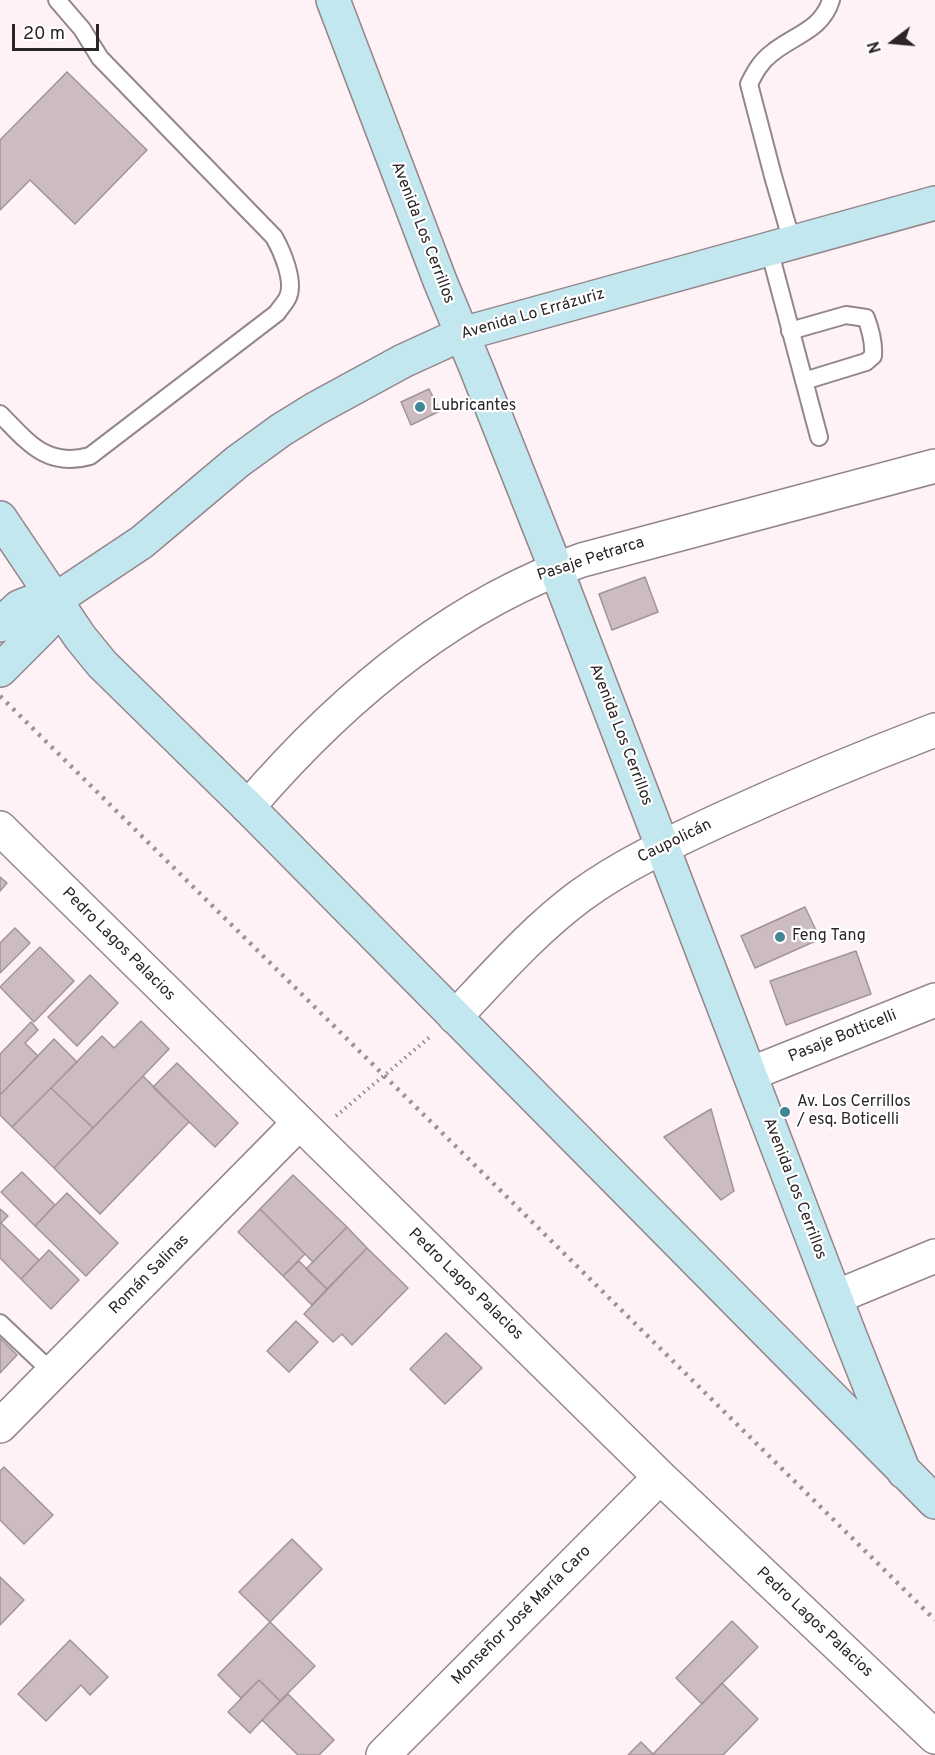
<!DOCTYPE html>
<meta charset="utf-8">
<style>
body{margin:0}
#map{position:relative;width:935px;height:1755px;overflow:hidden;background:#fff2f6;font-family:Overpass,sans-serif}
canvas{display:block}
.north{position:absolute;left:863px;top:12px;width:60px;height:60px;-webkit-text-stroke:4px #fff;paint-order:stroke;rotate:254deg;font-size:16px;font-weight:700;line-height:24px;text-align:center;color:#2b2527}
.north::after{content:'';display:block;margin:auto;width:21px;height:27px;background:#2b2527;clip-path:polygon(50% 0,100% 100%,50% 72%,0 100%)}
.scale{position:absolute;left:12px;top:24px;width:87px;height:27px;box-sizing:border-box;border:3px solid #2b2527;border-top:0;padding-left:8px;font-size:18px;line-height:21px;white-space:nowrap;color:#2b2527;-webkit-text-stroke:4px #fff;paint-order:stroke}
</style>
<div id="map">
<canvas width="935" height="1755"></canvas>
<div class="north">N</div>
<div class="scale">20 m</div>
</div>
<script>
const ctx = document.querySelector('canvas').getContext('2d');
ctx.lineJoin = 'round';
function fill(path, color) {
  ctx.fillStyle = color;
  ctx.fill(path, 'evenodd');
}
function strokePath(path, color, width, dash) {
  ctx.strokeStyle = color;
  ctx.lineWidth = width;
  ctx.lineCap = dash ? 'butt' : 'round';
  ctx.setLineDash(dash || []);
  ctx.stroke(path);
}
function drawText(font, color, halo, rows, align = 'center') {
  ctx.font = font + ' Overpass,sans-serif';
  ctx.lineWidth = 4.5;
  ctx.setLineDash([]);
  ctx.textBaseline = 'middle';
  ctx.strokeStyle = halo;
  ctx.fillStyle = color;
  for (const [text, x, y, turn = 0] of rows) {
    ctx.save();
    ctx.translate(x, y);
    ctx.rotate((+turn || 0) * Math.PI / 180);
    ctx.textAlign = isNaN(turn) ? turn : align;
    if (halo) ctx.strokeText(text, 0, 0);
    ctx.fillText(text, 0, 0);
    ctx.restore();
  }
}
const building = new Path2D(`
 M67,72L147,150L75,224L30,180L0,210V140Z
 M429,389L440,411L411,425L401,402Z
 M645,577L658,612L612,630L599,594Z
 M0,877L7,883L0,891Z
 M805,907L820,939L755,968L741,936Z
 M15,928L30,943L0,973V943Z
 M40,947L74,981L34,1022L0,987Z
 M856,951L871,994L786,1025L770,981Z
 M90,975L118,1003L77,1046L48,1017Z
 M141,1021L169,1049L93,1128L51,1088L102,1036L114,1048Z
 M31,1022L38,1030L25,1043L38,1056L0,1095V1054Z
 M54,1039L77,1062L12,1127L0,1115V1095Z
 M177,1063L238,1123L215,1147L153,1087Z
 M143,1076L189,1122L100,1214L54,1168Z
 M51,1088L93,1128L54,1168L12,1127Z
 M711,1109L734,1191L721,1200L664,1137Z
 M22,1172L55,1205L35,1226L1,1192Z
 M293,1175L347,1227L313,1262L260,1209Z
 M67,1193L118,1243L86,1276L35,1226Z
 M0,1209L8,1216L0,1224Z
 M260,1209L305,1254L283,1276L238,1232Z
 M1,1223L39,1260L21,1279L0,1258V1224Z
 M347,1227L367,1248L327,1289L306,1269Z
 M367,1248L408,1288L352,1345L342,1334L333,1342L304,1314Z
 M49,1250L79,1280L51,1309L21,1279Z
 M299,1261L327,1289L312,1305L283,1276Z
 M296,1321L318,1342L289,1372L267,1351Z
 M446,1333L482,1368L445,1404L410,1369Z
 M0,1338L17,1355L0,1373Z
 M4,1467L53,1515L24,1544L0,1520V1471Z
 M292,1539L322,1569L270,1622L239,1592Z
 M0,1577L24,1600L0,1625Z
 M732,1621L758,1647L702,1704L676,1678Z
 M270,1622L315,1666L280,1701L259,1680L241,1698L218,1675Z
 M70,1640L108,1677L90,1695L81,1685L46,1721L18,1694Z
 M259,1680L280,1701L250,1733L228,1712Z
 M722,1683L758,1719L723,1755H655L653,1754Z
 M288,1694L334,1740L319,1755H298L262,1720Z
 M641,1742L653,1754L655,1755H628Z`);
fill(building, '#ccbcc2');
strokePath(building, '#a29398', 1.5);
const lane = new Path2D(`
 M792,242L773,176L749,84C755,72 761,61 772,53C794,35 822,30 831,0
 M769,249L819,437
 M790,331L846,315L866,318C871,331 874,343 873,356L866,362L804,381
 M0,414C28,442 46,468 90,456L277,313C280,308 286,302 288,297C295,281 282,251 274,237L100,58L82,29L57,0
 M0,1323L53,1373`);
const street = new Path2D(`
 M248,807C338,702 450,606 582,560L935,466
 M0,828L660,1477L935,1737
 M455,1017C495,975 533,931 580,896C624,864 674,841 724,818C794,786 864,757 935,730
 M750,1074L935,1000
 M836,1297L935,1256
 M0,1426L299,1123
 M383,1755L660,1477`);
const secondary = new Path2D(`
 M333,0L440,281L477,370L556,569L850,1336L904,1472
 M0,518L80,637L102,664L248,807L935,1502
 M0,625L19,607L29,603L55,600L142,542L237,462L281,430L315,409L403,361L462,334L935,203
 M0,670L44,626L50,616L55,600`);
strokePath(lane, '#94868b', 20);
strokePath(street, '#94868b', 36);
strokePath(secondary, '#94868b', 36);
strokePath(new Path2D(`
 M336,1116L431,1036`), '#91878a', 4, [1.5, 4.5]);
strokePath(lane, '#fff', 16);
strokePath(street, '#fff', 33);
strokePath(secondary, '#c3e7ef', 33);
strokePath(new Path2D(`
 M0,696L935,1620`), '#9c9396', 4.5, [3, 6]);
for (const [x, y, r, color] of [
 [420,407,6,"#428595"],
 [780,937,6,"#428595"],
 [785,1112,6,"#428595"]
]) {
  const dot = new Path2D();
  dot.arc(x, y, r, 0, 2 * Math.PI);
  ctx.fillStyle = color;
  ctx.fill(dot);
  strokePath(dot, '#fff', 2);
}
drawText('16px', '#2b2527', '#fff', [
 ["Avenida Los Cerrillos",422,233,69],
 ["Avenida Lo Errázuriz",533,315,-16],
 ["Pasaje Petrarca",591,560,-18],
 ["Avenida Los Cerrillos",620,735,69],
 ["Caupolicán",675,842,-26],
 ["Pedro Lagos Palacios",118,945,45],
 ["Pasaje Botticelli",843,1037,-22],
 ["Avenida Los Cerrillos",794,1189,69],
 ["Román Salinas",150,1275,-45],
 ["Pedro Lagos Palacios",465,1285,44],
 ["Monseñor José María Caro",522,1616,-45],
 ["Pedro Lagos Palacios",814,1623,43]
]);
drawText('16px', '#2b2527', '#fff', [
 ["Lubricantes",432,407],
 ["Feng Tang",792,937],
 ["Av. Los Cerrillos",797,1103],
 ["/ esq. Boticelli",797,1121]
], 'left');
</script>
